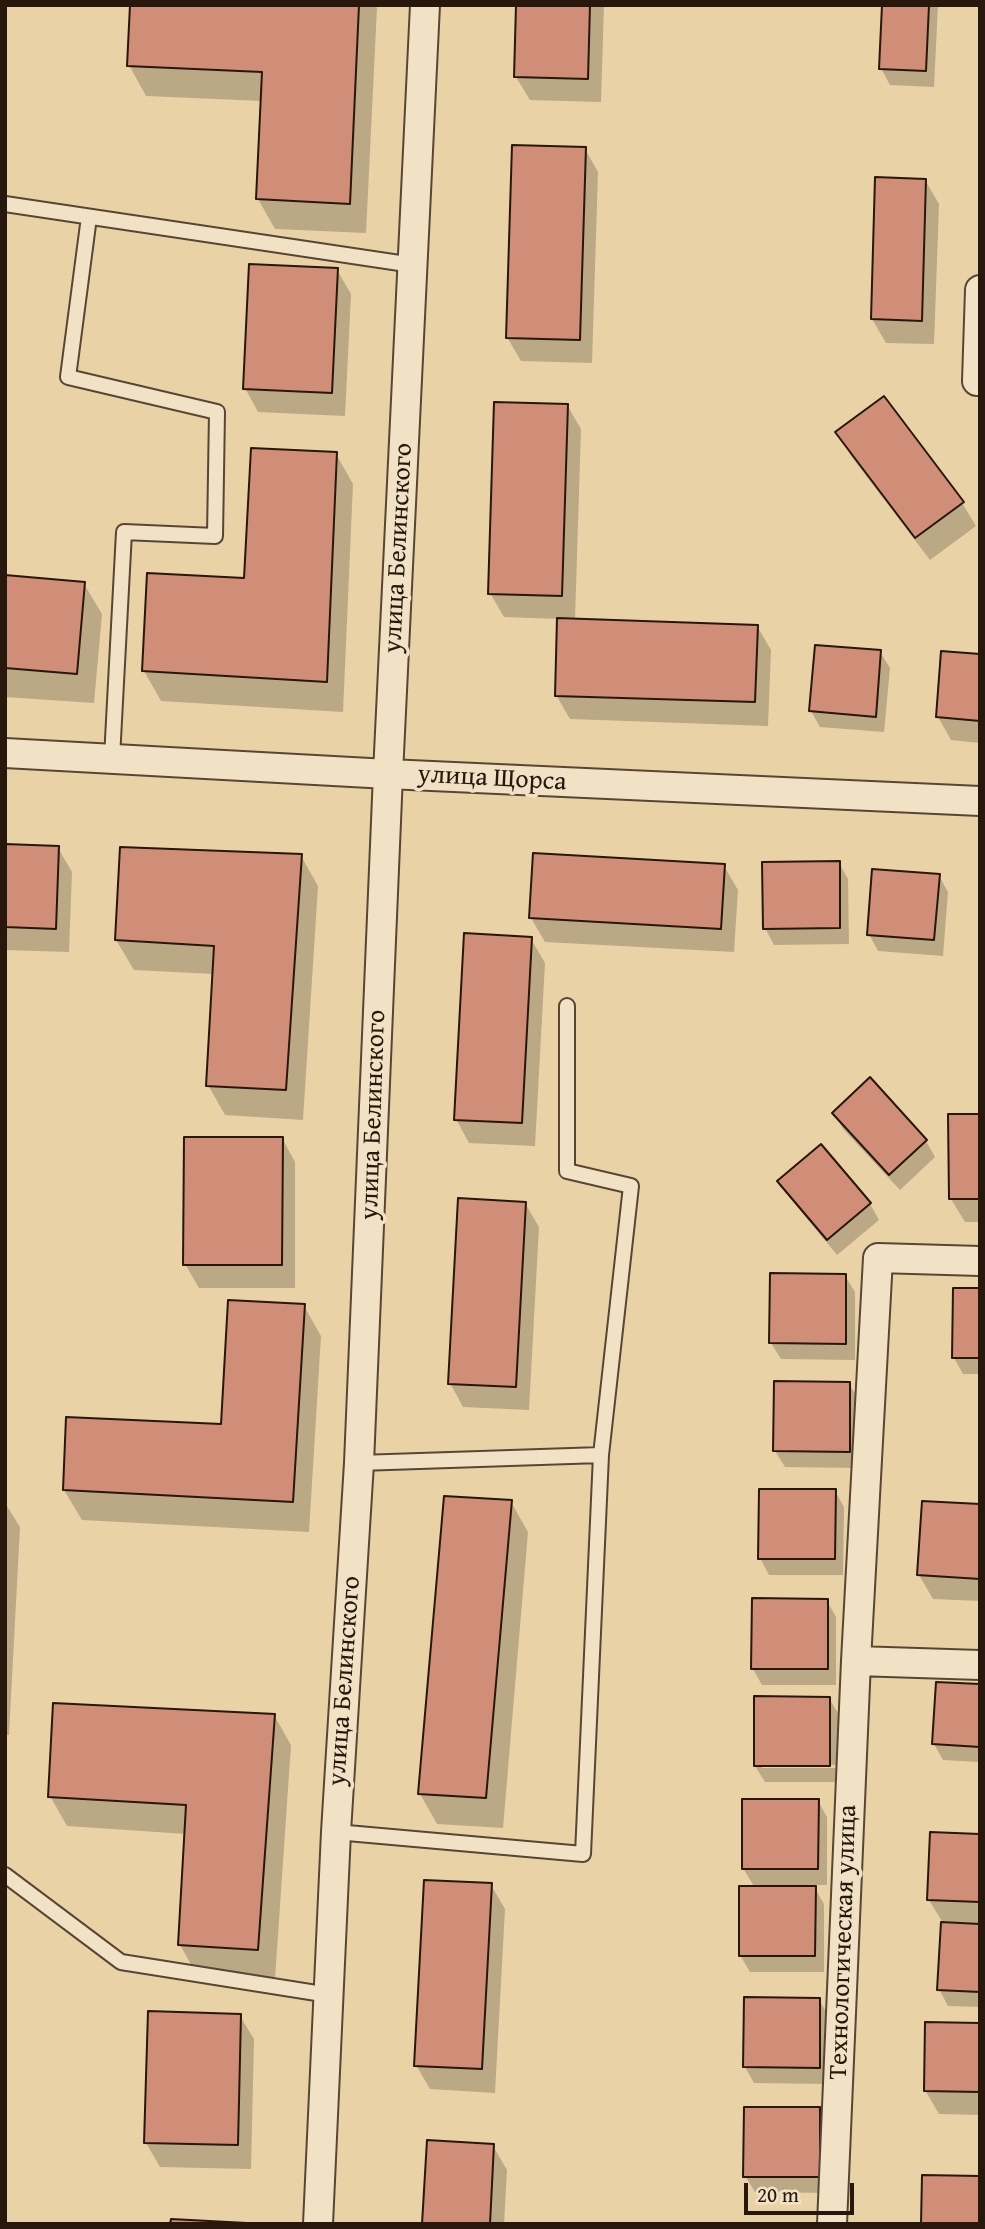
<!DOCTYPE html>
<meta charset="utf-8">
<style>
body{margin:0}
#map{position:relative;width:985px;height:2229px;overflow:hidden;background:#ead2a7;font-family:"Gentium Book Plus",serif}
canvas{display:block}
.frame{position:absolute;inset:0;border:7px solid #27170d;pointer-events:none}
.scale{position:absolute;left:744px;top:2183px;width:110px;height:32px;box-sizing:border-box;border:4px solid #27170d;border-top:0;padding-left:9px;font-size:21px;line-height:24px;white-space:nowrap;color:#27170d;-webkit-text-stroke:5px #f1e2c6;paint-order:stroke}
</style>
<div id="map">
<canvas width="985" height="2229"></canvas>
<div class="frame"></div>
<div class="scale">20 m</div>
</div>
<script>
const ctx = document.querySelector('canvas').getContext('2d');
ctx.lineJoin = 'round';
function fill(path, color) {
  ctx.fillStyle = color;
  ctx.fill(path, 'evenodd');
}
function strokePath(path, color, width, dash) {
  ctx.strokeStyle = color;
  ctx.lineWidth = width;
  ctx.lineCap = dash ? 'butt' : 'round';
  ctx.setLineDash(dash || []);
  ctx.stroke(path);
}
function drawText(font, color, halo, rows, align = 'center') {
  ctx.font = font + ' "Gentium Book Plus",serif';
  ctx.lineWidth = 7;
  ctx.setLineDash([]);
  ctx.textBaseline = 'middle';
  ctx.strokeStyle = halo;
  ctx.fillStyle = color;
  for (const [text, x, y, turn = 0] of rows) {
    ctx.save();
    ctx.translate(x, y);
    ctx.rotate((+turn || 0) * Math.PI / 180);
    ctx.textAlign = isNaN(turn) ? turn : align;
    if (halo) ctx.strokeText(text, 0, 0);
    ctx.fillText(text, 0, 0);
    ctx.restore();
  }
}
fill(new Path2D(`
 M132,5H375L377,8L366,233L275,229L258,199L262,101L146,96L129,65Z
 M518,5H604L601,102L530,100L516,77Z
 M884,5H938L934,87L890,85L881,68Z
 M585,149L598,172L592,363L521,361L507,337Z
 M925,180L939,204L934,344L886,343L872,319Z
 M337,270L351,294L345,416L258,412L245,388Z
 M567,405L581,429L575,620L757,626L771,650L768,726L570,719L556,695L559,619L504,617L490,593Z
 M838,433L962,503L976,526L930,560L851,456Z
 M336,454L353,484L343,712L161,701L144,671L246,580Z
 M5,577L84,584L102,614L94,703L5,697Z
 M880,652L890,668L884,732L820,727L811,711Z
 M980,656V743L951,740L938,717Z
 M5,846L58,848L72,872L69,952L5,950Z
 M301,856L318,886L303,1120L225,1115L208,1085L214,974L134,970L116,940Z
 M839,863L848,879L849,944L774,945L765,928Z
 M724,866L738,890L734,952L545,942L531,918Z
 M939,876L948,892L943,956L878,951L869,934Z
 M531,939L545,963L535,1146L469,1143L456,1119Z
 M834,1113L926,1141L935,1157L900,1190L843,1129Z
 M980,1115V1222H965L951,1199Z
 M282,1138L295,1162V1288H199L185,1264Z
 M780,1181L870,1204L879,1220L837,1255L789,1197Z
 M525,1203L539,1227L529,1410L463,1407L450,1383Z
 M845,1276L855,1292V1360L781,1359L771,1343Z
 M980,1290V1374H963L954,1358Z
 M304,1306L321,1336L309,1532L82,1520L64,1490L222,1426Z
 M849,1384L859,1400L858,1468L785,1467L775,1451Z
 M835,1491L844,1507L843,1575H769L760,1558Z
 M511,1502L528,1532L503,1828L437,1824L420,1794Z
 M5,1503L20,1527L9,1735H5Z
 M980,1506V1601L933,1599L919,1575Z
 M827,1601L836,1617V1685H762L753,1669Z
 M980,1686V1762L943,1760L934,1744Z
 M829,1698L839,1715V1765L762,1764V1768H839V1782H765L755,1766Z
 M274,1715L291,1745L275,1979L197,1975L180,1945L186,1834L67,1826L50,1796Z
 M818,1801L827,1817V1885H813L824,1904V1972H750L740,1955L755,1888L743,1868Z
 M980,1836V2007L948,2006L939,1989L943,1923L929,1900Z
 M491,1885L505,1909L495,2093L430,2089L416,2065Z
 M819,2000L829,2016L828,2084L754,2083L745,2067Z
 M240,2016L254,2039L251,2169L160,2167L146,2143Z
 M980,2025V2115L939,2114L925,2090Z
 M819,2109L829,2125V2193L755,2192L745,2176Z
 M493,2146L507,2170L504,2224H424Z`), '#0003');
const building = new Path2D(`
 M130,5H359L350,204L256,199L262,72L127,66Z
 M516,5H590L588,79L514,77Z
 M882,5H929L926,71L879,69Z
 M512,145L586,147L580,340L506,338Z
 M875,177L926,179L922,321L871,319Z
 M249,264L338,268L332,393L243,389Z
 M884,396L964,502L915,538L835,432Z
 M494,402L568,404L562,596L488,594Z
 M251,448L337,452L327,682L142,671L147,573L244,578Z
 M5,575L85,582L77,674L5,668Z
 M557,618L758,625L755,702L555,696Z
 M815,645L881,650L876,717L809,711Z
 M941,651L980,654V721L936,717Z
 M5,844L59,846L56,929L5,927Z
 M120,847L302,854L286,1090L206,1086L214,946L115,940Z
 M533,853L725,864L721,929L529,918Z
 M840,861V928L763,929L762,862Z
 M872,869L940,874L934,940L867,935Z
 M464,933L532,937L522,1123L454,1120Z
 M870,1077L927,1140L889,1175L832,1113Z
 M948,1114H980V1199H949Z
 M184,1137H283L282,1265H183Z
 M821,1144L871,1203L827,1240L777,1181Z
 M458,1198L526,1202L516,1387L448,1384Z
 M770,1273L846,1274V1344L769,1343Z
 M953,1288H980V1358H952Z
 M228,1300L305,1304L293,1502L63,1490L66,1417L221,1424Z
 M774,1381L850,1382V1452L773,1451Z
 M759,1489H836L835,1559H758Z
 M444,1496L512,1500L486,1798L418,1794Z
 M922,1501L980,1504V1579L917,1575Z
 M752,1598L828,1599V1669H751Z
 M936,1682L980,1684V1747L932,1744Z
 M754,1696L830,1697V1766H754Z
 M53,1703L275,1714L258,1950L178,1945L186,1805L48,1797Z
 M742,1799H819L818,1869H742Z
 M930,1832L980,1834V1902L927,1900Z
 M424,1880L492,1883L482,2069L414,2066Z
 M739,1886H816L815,1956H739Z
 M941,1922L980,1924V1992L937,1990Z
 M744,1997L820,1998V2068L743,2067Z
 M148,2011L241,2014L238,2145L144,2143Z
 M925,2022L980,2023V2092L924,2091Z
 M744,2107H820V2177H743Z
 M427,2140L494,2144L490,2224H422Z
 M922,2175L980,2176V2224H921Z
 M171,2219L247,2223L170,2224Z`);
fill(building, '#d08d77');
strokePath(building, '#27170d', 2);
const service = new Path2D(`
 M5,204L413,265
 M89,217L68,377L217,412L215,536L124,532L112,758
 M567,1006V1171L631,1186L601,1455
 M336,1832L583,1854L601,1455L359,1463
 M5,1875L121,1962L329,1995`);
const minor = new Path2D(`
 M980,290L977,381H980
 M5,753L388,774L980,801
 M856,1661L980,1665
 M318,2224L336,1832L359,1463L388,774L425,5
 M832,2224L856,1661L878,1258L980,1261`);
strokePath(service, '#584634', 18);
strokePath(minor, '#584634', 32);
strokePath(service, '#f1e2c6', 14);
strokePath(minor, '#f1e2c6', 28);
drawText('26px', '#27170d', '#f1e2c6', [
 ["улица Белинского",399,548,-87],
 ["улица Щорса",492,779,3],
 ["улица Белинского",374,1115,-88],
 ["улица Белинского",345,1681,-86],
 ["Технологическая улица",844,1942,-88]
]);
</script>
